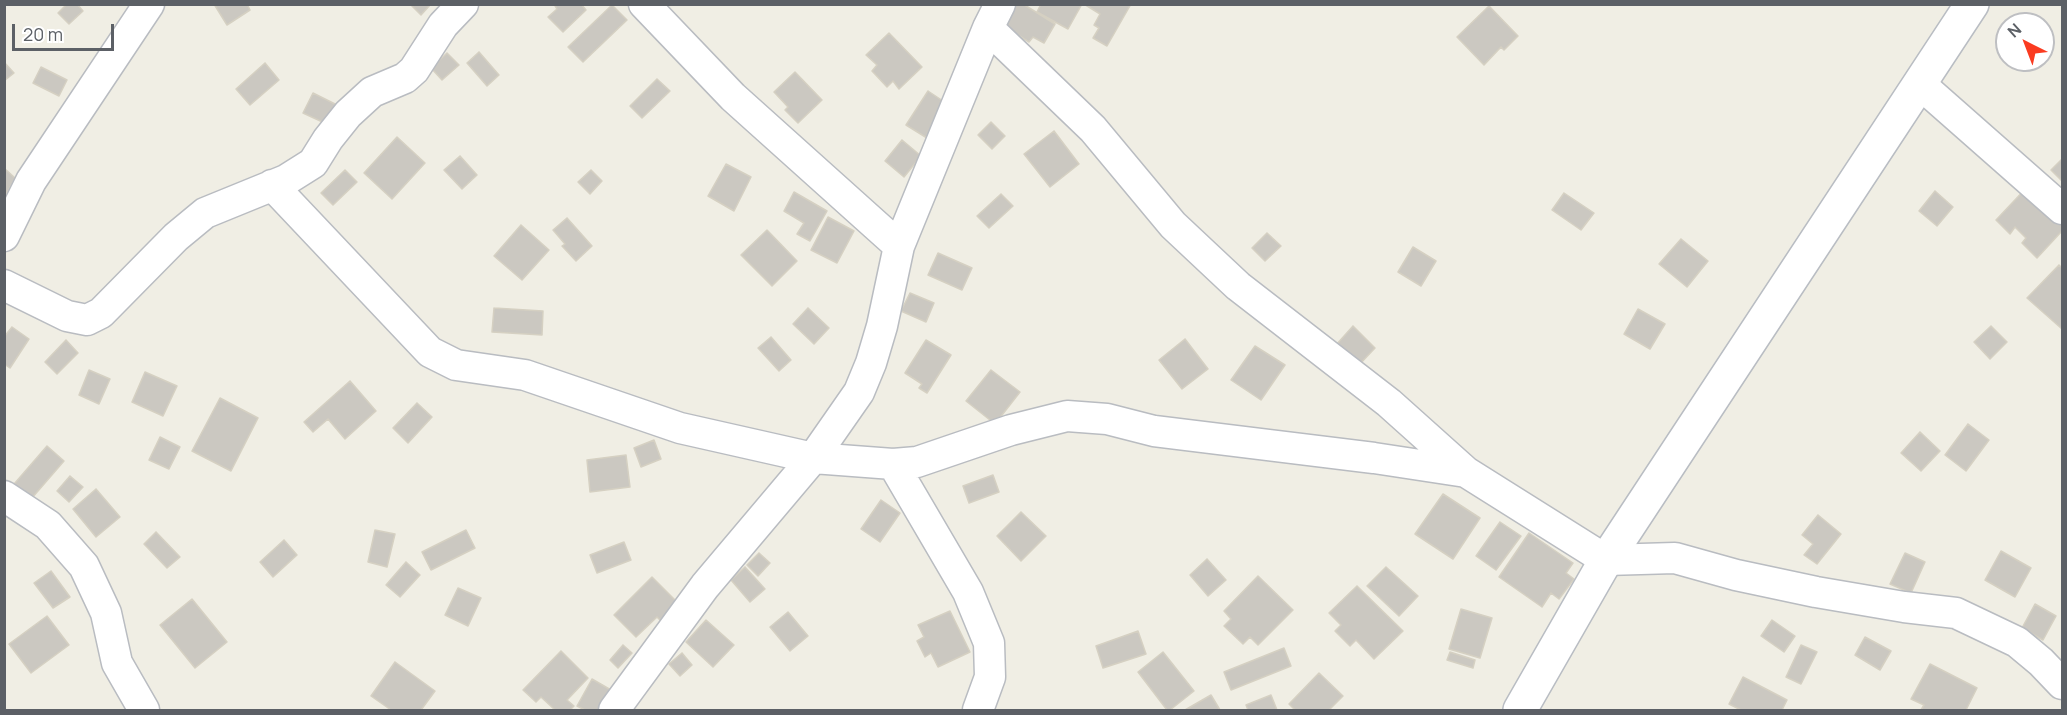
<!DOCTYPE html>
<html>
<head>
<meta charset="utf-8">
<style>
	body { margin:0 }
	#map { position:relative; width:2067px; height:715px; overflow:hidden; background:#f0eee4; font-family:Manrope,sans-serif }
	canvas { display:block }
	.frame { position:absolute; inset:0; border:6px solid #5c6066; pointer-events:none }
	.north { position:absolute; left:1995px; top:12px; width:60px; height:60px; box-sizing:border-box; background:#fff; border:2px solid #bebfc2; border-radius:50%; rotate:318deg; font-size:16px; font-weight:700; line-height:24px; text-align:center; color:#5c6066 }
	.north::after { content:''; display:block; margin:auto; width:21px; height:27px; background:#fa3b20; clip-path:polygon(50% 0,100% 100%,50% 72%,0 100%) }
	.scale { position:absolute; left:12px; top:24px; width:102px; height:27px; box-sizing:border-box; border:3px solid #5c6066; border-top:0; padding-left:8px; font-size:18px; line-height:21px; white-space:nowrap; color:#5c6066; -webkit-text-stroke:4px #fff; paint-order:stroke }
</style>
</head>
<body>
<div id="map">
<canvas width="2067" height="715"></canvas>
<div class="frame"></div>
<div class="north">N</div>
<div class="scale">20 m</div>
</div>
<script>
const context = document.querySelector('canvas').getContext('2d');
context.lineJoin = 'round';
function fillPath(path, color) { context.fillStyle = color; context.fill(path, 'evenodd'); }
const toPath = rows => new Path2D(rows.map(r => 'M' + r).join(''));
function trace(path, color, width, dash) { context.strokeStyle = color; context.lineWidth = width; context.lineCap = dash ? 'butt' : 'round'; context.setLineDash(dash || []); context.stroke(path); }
const building = toPath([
	[67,4,77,4,83,11,69,24,58,13,67,4],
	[214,4,247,4,250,10,227,25,214,4],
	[410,4,431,4,421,15,410,4],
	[581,4,586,10,563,32,548,17,557,9,554,4,581,4],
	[1015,4,1023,4,1055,24,1044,43,1033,37,1029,42,1002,25,1015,4],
	[1041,4,1082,4,1068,29,1037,12,1041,4],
	[1084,4,1131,4,1107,46,1093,38,1099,28,1094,25,1100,14,1084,4],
	[612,5,627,20,583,62,568,47,612,5],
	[1489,6,1518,36,1504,50,1501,47,1484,65,1457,37,1489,6],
	[889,33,922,67,899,89,893,81,887,87,872,71,877,65,866,55,889,33],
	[479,52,499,75,487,86,467,63,479,52],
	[447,53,459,65,442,80,431,68,447,53],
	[4,62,14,73,4,81,4,62],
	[265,63,279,80,250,105,236,89,265,63],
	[41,67,67,80,59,96,33,83,41,67],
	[795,72,822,100,798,123,785,110,788,107,774,92,795,72],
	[657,79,670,91,642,118,630,106,657,79],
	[928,91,949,105,927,138,906,125,928,91],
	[313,93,339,106,329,125,303,113,313,93],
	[991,122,1005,136,992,149,978,135,991,122],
	[1054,131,1079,164,1050,187,1024,154,1054,131],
	[397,137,425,163,392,199,364,173,397,137],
	[902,140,921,156,904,177,885,161,902,140],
	[460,156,477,175,462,189,444,170,460,156],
	[2062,159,2062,181,2051,170,2062,159],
	[726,164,751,177,734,211,708,196,726,164],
	[4,168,15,178,4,198,4,168],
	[345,170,357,182,333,205,321,193,345,170],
	[591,170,602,181,590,194,578,182,591,170],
	[2030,184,2062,215,2062,231,2037,258,2022,243,2026,238,2015,227,2010,234,1996,220,2030,184],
	[1935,191,1953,207,1937,226,1919,211,1935,191],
	[794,192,827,211,810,241,797,234,804,223,784,211,794,192],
	[1564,193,1594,213,1581,230,1552,210,1564,193],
	[1001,194,1013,206,989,228,977,216,1001,194],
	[828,217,854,231,837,263,811,250,828,217],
	[567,218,592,246,576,261,562,246,565,244,553,230,567,218],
	[521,225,549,250,522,280,494,256,521,225],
	[767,230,797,261,772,286,741,255,767,230],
	[1267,233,1281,246,1265,261,1252,248,1267,233],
	[1681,239,1708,261,1687,287,1659,264,1681,239],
	[1413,247,1436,261,1421,286,1398,272,1413,247],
	[938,253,972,268,962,290,928,275,938,253],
	[2059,265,2062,268,2062,329,2027,298,2059,265],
	[910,293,934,303,926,322,901,311,910,293],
	[494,308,543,311,542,335,492,332,494,308],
	[808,308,829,328,814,344,793,324,808,308],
	[1638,309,1665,324,1650,349,1624,334,1638,309],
	[1353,326,1375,348,1358,366,1336,345,1353,326],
	[1991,326,2007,342,1990,359,1974,342,1991,326],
	[12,327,29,339,10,368,4,364,4,337,12,327],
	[771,337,791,360,779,371,758,348,771,337],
	[1185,339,1208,369,1182,389,1159,360,1185,339],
	[66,340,78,353,57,374,45,362,66,340],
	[926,340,951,355,927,393,919,388,922,384,905,373,926,340],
	[1255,346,1285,365,1261,400,1231,380,1255,346],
	[89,370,110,379,99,404,79,395,89,370],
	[991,370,1020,392,995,424,966,401,991,370],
	[145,372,177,386,163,416,132,402,145,372],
	[350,381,376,411,345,439,328,419,313,432,304,422,350,381],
	[220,398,258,418,231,471,192,451,220,398],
	[417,403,432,417,408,443,393,428,417,403],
	[1968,424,1989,440,1966,471,1945,455,1968,424],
	[1920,432,1940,451,1921,471,1901,453,1920,432],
	[160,437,180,447,169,469,149,460,160,437],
	[654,440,661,459,641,467,634,448,654,440],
	[47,446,64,461,25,506,8,491,47,446],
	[626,455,630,487,590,492,587,460,626,455],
	[993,475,999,492,969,503,963,486,993,475],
	[70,476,83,487,69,502,57,491,70,476],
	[96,489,120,517,96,537,73,509,96,489],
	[1443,494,1480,518,1453,559,1415,534,1443,494],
	[881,500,900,513,880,542,861,529,881,500],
	[1021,512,1046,536,1021,561,997,536,1021,512],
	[1818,515,1841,534,1817,564,1804,555,1813,544,1802,535,1818,515],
	[1500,522,1521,536,1496,570,1476,556,1500,522],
	[375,530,395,534,387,567,368,562,375,530],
	[466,530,475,548,431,570,422,552,466,530],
	[156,532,180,557,167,568,144,544,156,532],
	[1529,533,1573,563,1566,573,1574,579,1559,599,1551,593,1542,607,1499,577,1529,533],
	[284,540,297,555,273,577,260,562,284,540],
	[624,542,631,560,597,573,590,555,624,542],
	[2001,551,2031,568,2015,597,1985,580,2001,551],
	[759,553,770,563,758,576,747,565,759,553],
	[1905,553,1925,562,1911,593,1890,584,1905,553],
	[1207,559,1226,580,1208,596,1190,575,1207,559],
	[406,562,420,575,400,597,386,585,406,562],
	[745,567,765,589,750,602,731,580,745,567],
	[1386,567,1418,596,1399,616,1367,586,1386,567],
	[51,571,70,597,53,608,34,583,51,571],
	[1258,576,1293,610,1258,645,1250,637,1243,644,1224,626,1231,619,1224,611,1258,576],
	[652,577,678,603,660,620,657,617,636,637,614,615,652,577],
	[1357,586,1403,631,1374,659,1356,640,1350,646,1335,631,1341,625,1329,613,1357,586],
	[458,588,481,598,468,626,445,615,458,588],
	[192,599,227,642,195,668,160,625,192,599],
	[2035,604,2056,616,2043,640,2022,628,2035,604],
	[1461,609,1492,618,1480,658,1449,649,1461,609],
	[950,611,970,652,938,667,931,653,925,657,917,641,924,637,918,625,950,611],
	[788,612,808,636,790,651,770,627,788,612],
	[47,616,69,645,31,673,9,644,47,616],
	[706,620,734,645,713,667,686,642,706,620],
	[1772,620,1795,636,1784,652,1761,636,1772,620],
	[1138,631,1146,654,1103,668,1096,646,1138,631],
	[1865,637,1891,651,1880,670,1855,655,1865,637],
	[623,645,632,653,618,668,610,660,623,645],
	[1801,645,1817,652,1801,684,1786,677,1801,645],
	[1284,648,1291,666,1231,690,1224,672,1284,648],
	[561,651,588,678,567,700,574,706,570,710,555,710,541,697,536,702,523,690,561,651],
	[1163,652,1194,691,1170,710,1167,710,1138,672,1163,652],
	[1450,652,1475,660,1473,668,1447,660,1450,652],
	[682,653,692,665,680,676,669,664,682,653],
	[395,662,435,691,421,710,391,710,371,696,395,662],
	[1930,664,1977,688,1966,710,1921,710,1924,705,1911,699,1930,664],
	[1319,673,1343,696,1329,710,1295,710,1289,704,1319,673],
	[1743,677,1787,700,1782,710,1741,710,1729,704,1743,677],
	[592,679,611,690,600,710,585,710,577,706,592,679],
	[1211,695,1220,710,1185,710,1211,695],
	[1271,695,1277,710,1248,710,1246,705,1271,695]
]);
fillPath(building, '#cbc8c1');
trace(building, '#d5d0c2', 1.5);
const street = toPath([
	[644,4,733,97,899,246],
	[988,28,1093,129,1173,225,1238,286,1389,403,1466,472],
	[1920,84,2062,209],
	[272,185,430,352,456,365,525,375,680,428,813,458,893,464,917,462,1011,430,1067,416,1107,419,1154,431,1374,458,1466,472,1606,560,1675,558,1736,575,1816,592,1904,607,1956,613,2017,642,2041,662,2062,684],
	[4,236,31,181,149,4],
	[4,285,67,316,87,320,101,313,176,237,205,213,286,180,313,163,328,139,348,114,372,92,405,78,414,70,443,25,463,4],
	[893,464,968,592,989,643,990,677,978,710],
	[4,496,48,525,84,566,106,613,117,663,144,710],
	[614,710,705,586,813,458,859,392,871,363,882,326,899,246,988,28,1000,4]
]);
const secondary = toPath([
	[1520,710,1606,560,1972,4]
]);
trace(street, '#b9bcc1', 33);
trace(secondary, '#b9bdc3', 36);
trace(street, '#fff', 30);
trace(secondary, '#fff', 33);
</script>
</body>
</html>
